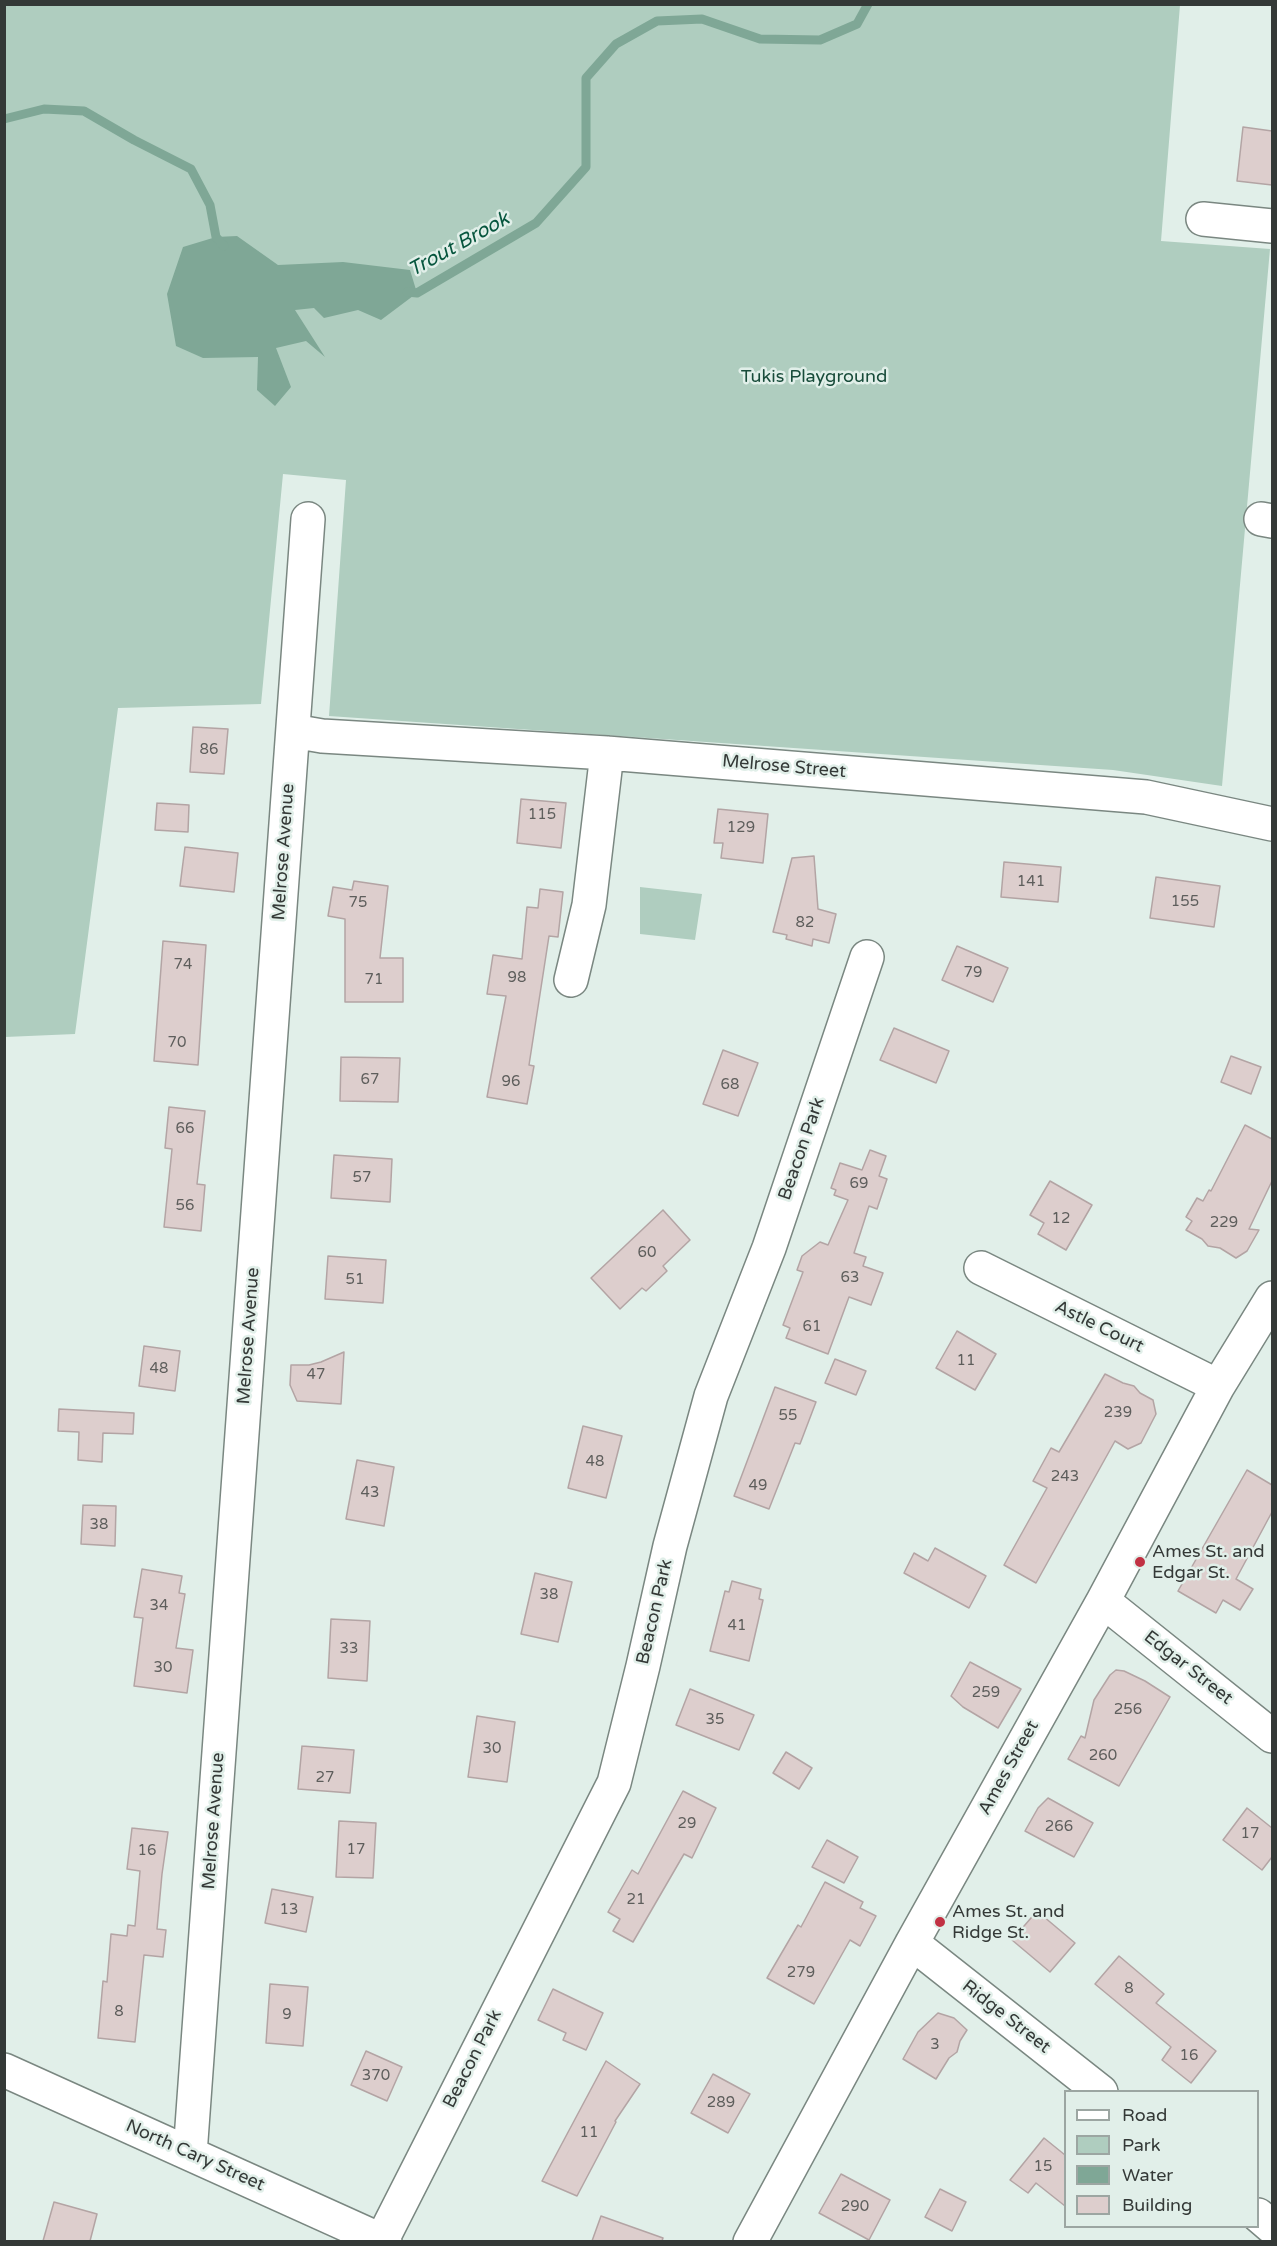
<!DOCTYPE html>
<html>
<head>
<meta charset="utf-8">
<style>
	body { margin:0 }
	#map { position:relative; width:1277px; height:2246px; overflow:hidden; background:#e1efe9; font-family:"Varela Round",sans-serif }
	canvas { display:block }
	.frame { position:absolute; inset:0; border:6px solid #343937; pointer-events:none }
	.legend { position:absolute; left:1064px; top:2090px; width:195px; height:138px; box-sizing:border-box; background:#e1efe9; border:2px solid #9ca6a2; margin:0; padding:8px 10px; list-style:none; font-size:18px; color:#343937 }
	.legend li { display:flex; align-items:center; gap:12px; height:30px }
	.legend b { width:30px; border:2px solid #9ca6a2 }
</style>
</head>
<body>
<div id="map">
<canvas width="1277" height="2246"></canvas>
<div class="frame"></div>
<ul class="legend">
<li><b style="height:8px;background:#fff"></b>Road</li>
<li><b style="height:16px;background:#afcdbf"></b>Park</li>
<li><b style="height:16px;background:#7fa796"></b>Water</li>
<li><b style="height:16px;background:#ddcecd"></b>Building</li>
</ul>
</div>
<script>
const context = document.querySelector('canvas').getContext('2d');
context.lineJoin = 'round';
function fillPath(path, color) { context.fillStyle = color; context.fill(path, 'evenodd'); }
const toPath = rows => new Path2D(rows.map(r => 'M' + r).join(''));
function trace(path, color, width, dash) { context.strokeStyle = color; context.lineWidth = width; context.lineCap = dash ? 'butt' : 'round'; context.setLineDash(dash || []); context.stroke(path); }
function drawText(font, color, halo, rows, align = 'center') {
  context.font = font + ' "Varela Round",sans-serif'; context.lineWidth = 5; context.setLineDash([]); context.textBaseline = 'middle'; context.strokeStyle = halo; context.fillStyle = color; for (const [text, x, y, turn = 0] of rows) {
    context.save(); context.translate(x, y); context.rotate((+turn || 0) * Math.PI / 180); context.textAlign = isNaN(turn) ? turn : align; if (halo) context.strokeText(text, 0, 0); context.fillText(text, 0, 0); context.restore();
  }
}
fillPath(toPath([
	[5,5,1180,5,1161,241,1270,249,1222,786,1113,770,329,716,346,480,283,474,261,704,118,708,75,1034,5,1037],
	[640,887,702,894,695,940,640,934]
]), '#afcdbf');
fillPath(toPath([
	[237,236,278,265,343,262,410,270,417,293,381,320,358,310,324,318,314,308,295,310,325,357,306,341,276,348,291,387,275,406,257,390,258,357,203,358,176,346,167,294,183,247,216,237]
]), '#7fa796');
trace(toPath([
	[4,119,44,109,84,111,134,140,191,169,210,205,216,237,224,246],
	[407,292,417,293,536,223,586,167,586,78,616,44,657,21,702,19,760,39,820,40,857,24,868,4]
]), '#7fa796', 9);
const building = toPath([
	[1243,127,1272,131,1272,185,1237,181,1243,127],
	[193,727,228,729,224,774,190,772,193,727],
	[521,799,566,803,561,848,517,843,521,799],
	[157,803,189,805,188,832,155,830,157,803],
	[718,809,768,814,763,863,721,858,723,843,714,843,718,809],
	[185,847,238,853,234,892,180,886,185,847],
	[814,856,818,909,836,914,829,943,813,939,812,946,786,939,787,935,773,932,792,858,814,856],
	[1004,862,1061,867,1058,902,1001,897,1004,862],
	[1156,877,1220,886,1214,927,1150,918,1156,877],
	[354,881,388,886,380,958,403,958,403,1002,345,1002,345,919,328,916,333,887,352,890,354,881],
	[540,889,563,892,558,937,549,936,529,1065,534,1066,527,1104,487,1097,506,996,487,994,493,955,522,959,527,907,538,908,540,889],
	[163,941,206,945,198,1065,154,1061,163,941],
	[957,946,1008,968,993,1002,942,980,957,946],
	[894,1028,949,1051,936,1083,880,1060,894,1028],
	[723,1050,758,1063,738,1116,703,1104,723,1050],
	[1231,1056,1261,1067,1251,1094,1221,1082,1231,1056],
	[341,1057,400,1058,398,1102,340,1101,341,1057],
	[169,1107,205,1111,197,1184,205,1185,201,1231,164,1227,172,1149,165,1148,169,1107],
	[1245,1125,1272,1139,1272,1181,1249,1229,1259,1230,1247,1251,1236,1258,1220,1248,1208,1246,1202,1239,1186,1230,1192,1221,1186,1217,1197,1198,1203,1201,1209,1190,1211,1191,1245,1125],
	[870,1150,886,1156,879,1176,887,1179,877,1209,869,1206,854,1253,866,1257,863,1266,883,1273,871,1305,849,1297,828,1354,786,1338,790,1328,783,1325,803,1272,797,1270,802,1256,820,1242,828,1245,848,1200,834,1195,836,1190,831,1188,840,1163,862,1170,870,1150],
	[334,1155,392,1159,390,1202,331,1198,334,1155],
	[1050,1181,1092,1205,1066,1250,1038,1234,1044,1223,1030,1215,1050,1181],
	[663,1210,690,1240,663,1266,667,1271,646,1291,642,1288,620,1309,591,1278,663,1210],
	[328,1256,386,1260,383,1303,325,1299,328,1256],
	[957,1331,996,1354,975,1390,936,1368,957,1331],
	[144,1346,180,1351,175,1391,139,1386,144,1346],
	[344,1352,341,1404,297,1401,290,1385,291,1365,309,1365,321,1362,344,1352],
	[835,1359,866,1371,856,1395,825,1383,835,1359],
	[1105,1374,1123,1383,1134,1386,1140,1393,1153,1400,1156,1414,1141,1443,1128,1449,1115,1441,1036,1583,1004,1565,1047,1488,1033,1481,1051,1448,1059,1452,1105,1374],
	[775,1387,816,1402,800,1444,795,1443,769,1509,734,1496,775,1387],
	[59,1409,134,1413,133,1434,103,1433,102,1462,78,1460,79,1432,58,1431,59,1409],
	[583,1426,622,1436,606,1498,568,1488,583,1426],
	[357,1460,394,1467,384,1526,346,1519,357,1460],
	[1247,1470,1272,1485,1272,1512,1236,1579,1253,1589,1240,1610,1223,1600,1216,1613,1178,1591,1247,1470],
	[83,1505,116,1506,115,1546,81,1544,83,1505],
	[935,1548,986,1576,969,1608,904,1573,914,1553,928,1561,935,1548],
	[142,1569,182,1576,179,1593,185,1594,176,1648,193,1650,187,1693,134,1686,143,1618,134,1617,142,1569],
	[535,1573,572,1582,558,1642,521,1634,535,1573],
	[732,1581,761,1589,759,1599,763,1600,749,1661,710,1651,725,1591,729,1592,732,1581],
	[331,1619,370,1621,367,1681,328,1678,331,1619],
	[970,1662,1021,1689,998,1728,963,1707,951,1696,970,1662],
	[1116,1670,1124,1671,1145,1681,1170,1697,1119,1786,1068,1759,1081,1736,1085,1738,1094,1700,1110,1675,1116,1670],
	[690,1689,754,1715,739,1750,676,1725,690,1689],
	[477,1716,515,1722,507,1782,468,1777,477,1716],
	[302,1746,354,1750,350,1793,298,1789,302,1746],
	[786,1752,812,1768,799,1789,773,1773,786,1752],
	[683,1791,716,1808,692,1858,684,1854,633,1942,613,1931,620,1919,608,1912,632,1870,638,1874,683,1791],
	[1048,1798,1093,1823,1074,1857,1025,1831,1038,1808,1048,1798],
	[1247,1808,1272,1828,1272,1857,1262,1870,1223,1840,1247,1808],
	[339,1821,376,1823,373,1878,336,1877,339,1821],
	[132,1828,168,1832,162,1874,157,1929,166,1930,163,1957,144,1955,135,2042,98,2038,103,1981,107,1982,111,1934,127,1936,128,1925,135,1926,140,1871,127,1869,132,1828],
	[827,1840,858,1857,844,1883,812,1867,827,1840],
	[825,1882,863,1902,860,1908,876,1916,860,1946,850,1940,814,2004,767,1978,798,1925,801,1927,825,1882],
	[272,1889,313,1897,306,1932,265,1923,272,1889],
	[1037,1911,1075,1943,1050,1972,1012,1940,1037,1911],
	[1119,1956,1164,1994,1156,2003,1216,2051,1191,2083,1162,2060,1171,2047,1095,1984,1119,1956],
	[270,1984,308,1987,303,2046,266,2043,270,1984],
	[553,1989,603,2013,586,2050,563,2040,566,2033,538,2020,553,1989],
	[938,2013,954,2018,967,2030,960,2041,957,2052,949,2058,936,2079,903,2059,918,2032,938,2013],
	[366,2051,402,2067,387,2101,351,2085,366,2051],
	[606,2061,640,2084,615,2121,616,2122,577,2196,542,2181,606,2061],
	[713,2074,750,2094,728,2133,691,2113,713,2074],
	[1044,2138,1065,2155,1065,2206,1036,2183,1028,2193,1010,2180,1044,2138],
	[841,2174,890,2200,869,2240,819,2213,841,2174],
	[940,2189,966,2202,952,2231,925,2217,940,2189],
	[54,2202,97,2214,90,2241,43,2241,54,2202],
	[601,2216,663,2238,662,2241,592,2241,601,2216]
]);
fillPath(building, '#ddcecd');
trace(building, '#b3a4a4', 1.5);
const minor = toPath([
	[1203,219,1272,226],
	[1261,519,1272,521],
	[293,731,322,736,607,753,1146,797,1272,824],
	[571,980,589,905,607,753],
	[981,1268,1218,1386],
	[1103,1601,1272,1736],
	[912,1943,1101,2092],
	[4,2070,385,2242],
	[190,2154,308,519],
	[1258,2215,1272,2227],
	[382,2240,614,1783,643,1666,670,1546,711,1396,769,1248,867,957],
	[750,2242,912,1943,1103,1601,1218,1386,1272,1298]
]);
trace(minor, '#7a8781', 36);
trace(minor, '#fff', 33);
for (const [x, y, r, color] of [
	[1140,1562,6,"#c13143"],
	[940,1922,6,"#c13143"]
]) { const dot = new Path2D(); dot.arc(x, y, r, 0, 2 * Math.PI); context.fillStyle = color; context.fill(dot); trace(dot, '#e1efe9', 2); }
drawText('15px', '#5e5e5c', null, [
	["86",209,750],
	["115",542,815],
	["129",741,828],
	["141",1031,882],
	["155",1185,902],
	["75",358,903],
	["82",805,923],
	["74",183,965],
	["79",973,973],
	["98",517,978],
	["71",374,980],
	["70",177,1043],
	["67",370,1080],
	["96",511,1082],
	["68",730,1085],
	["66",185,1129],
	["57",362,1178],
	["69",859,1184],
	["56",185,1206],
	["12",1061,1219],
	["229",1224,1223],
	["60",647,1253],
	["63",850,1278],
	["51",355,1280],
	["61",812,1327],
	["11",966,1361],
	["48",159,1369],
	["47",316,1375],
	["239",1118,1413],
	["55",788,1416],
	["48",595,1462],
	["243",1065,1477],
	["49",758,1486],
	["43",370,1493],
	["38",99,1525],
	["38",549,1595],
	["34",159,1606],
	["41",737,1626],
	["33",349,1649],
	["30",163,1668],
	["259",986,1693],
	["256",1128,1710],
	["35",715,1720],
	["30",492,1749],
	["260",1103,1756],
	["27",325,1778],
	["29",687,1824],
	["266",1059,1827],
	["17",1250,1834],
	["17",356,1850],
	["16",147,1851],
	["21",636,1900],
	["13",289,1910],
	["279",801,1973],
	["8",1129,1989],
	["8",119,2012],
	["9",287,2015],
	["3",935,2045],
	["16",1189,2056],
	["370",376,2076],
	["289",721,2103],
	["11",589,2133],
	["15",1043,2167],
	["290",855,2207]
]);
drawText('18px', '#184c3a', '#e1efe9', [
	["Tukis Playground",814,377]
]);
drawText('18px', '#343937', '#e1efe9', [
	["Melrose Street",784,767,5],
	["Melrose Avenue",284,852,-86],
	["Beacon Park",802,1149,-71],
	["Astle Court",1099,1327,26],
	["Melrose Avenue",249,1336,-86],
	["Beacon Park",655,1612,-77],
	["Edgar Street",1188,1668,38],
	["Ames Street",1009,1768,-61],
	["Melrose Avenue",214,1821,-86],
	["Ridge Street",1006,2017,38],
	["Beacon Park",473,2059,-63],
	["North Cary Street",195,2156,24]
]);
drawText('18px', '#343937', '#e1efe9', [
	["Ames St. and",1152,1552],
	["Edgar St.",1152,1573],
	["Ames St. and",952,1912],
	["Ridge St.",952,1933]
], 'left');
drawText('italic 20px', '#07563e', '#e1efe9', [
	["Trout Brook",459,245,-29]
]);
</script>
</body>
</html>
